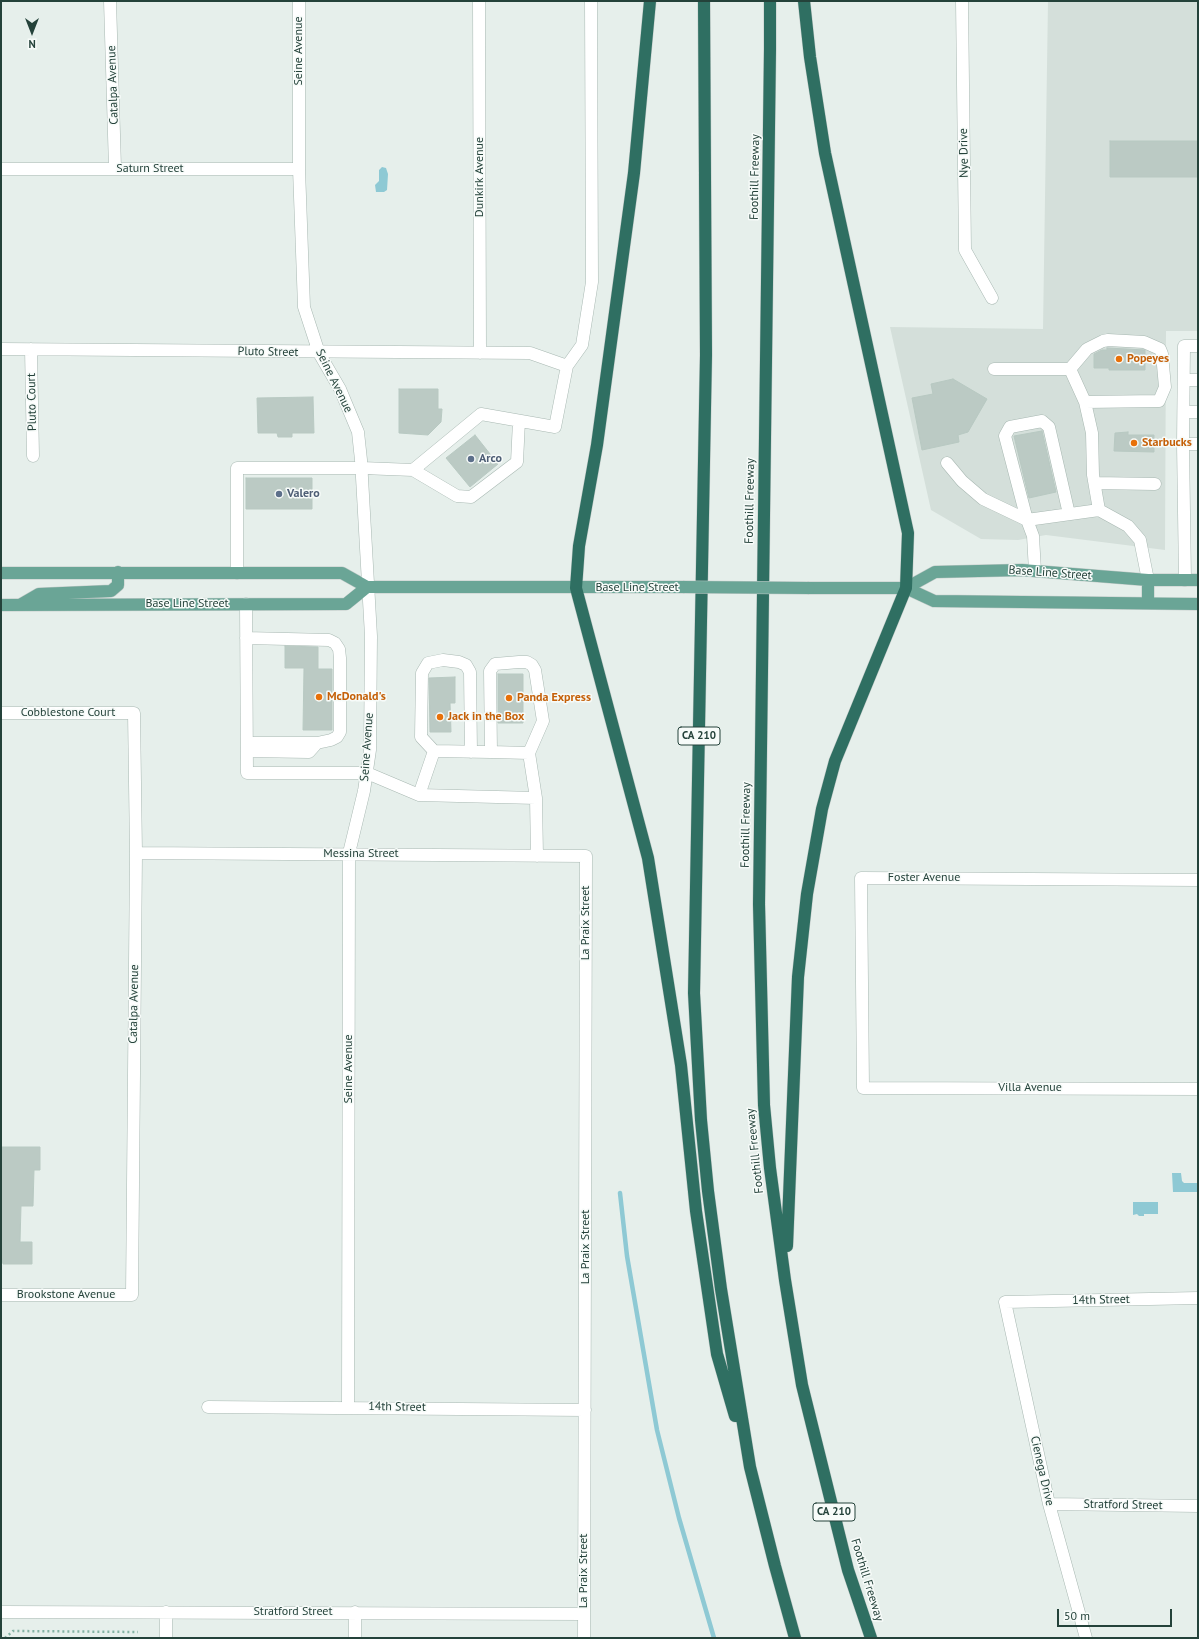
<!DOCTYPE html>
<html>
<head>
<meta charset="utf-8">
<style>
	body { margin:0 }
	#map { position:relative; width:1199px; height:1639px; overflow:hidden; background:#e6efeb; font-family:"PT Sans",sans-serif }
	canvas { display:block }
	.frame { position:absolute; inset:0; border:2px solid #24423a; pointer-events:none }
	.north { position:absolute; left:12px; top:12px; width:40px; height:40px; -webkit-text-stroke:3px #f7fbf9; paint-order:stroke; rotate:180deg; font-size:11px; font-weight:700; line-height:16px; text-align:center; color:#24423a }
	.north::after { content:''; display:block; margin:auto; width:14px; height:18px; background:#24423a; clip-path:polygon(50% 0,100% 100%,50% 72%,0 100%) }
	.scale { position:absolute; left:1057px; top:1609px; width:115px; height:18px; box-sizing:border-box; border:2px solid #24423a; border-top:0; padding-left:5px; font-size:12px; line-height:14px; white-space:nowrap; color:#24423a; -webkit-text-stroke:3px #f7fbf9; paint-order:stroke }
</style>
</head>
<body>
<div id="map">
<canvas width="1199" height="1639"></canvas>
<div class="frame"></div>
<div class="north">N</div>
<div class="scale">50 m</div>
</div>
<script>
const context = document.querySelector('canvas').getContext('2d');
context.lineJoin = 'round';
function fillPath(path, color) { context.fillStyle = color; context.fill(path, 'evenodd'); }
const toPath = rows => new Path2D(rows.map(r => 'M' + r).join(''));
function trace(path, color, width, dash) { context.strokeStyle = color; context.lineWidth = width; context.lineCap = dash ? 'butt' : 'round'; context.setLineDash(dash || []); context.stroke(path); }
function drawText(font, color, halo, rows, align = 'center') {
  context.font = font + ' "PT Sans",sans-serif'; context.lineWidth = 3; context.setLineDash([]); context.textBaseline = 'middle'; context.strokeStyle = halo; context.fillStyle = color; for (const [text, x, y, turn = 0] of rows) {
    context.save(); context.translate(x, y); context.rotate((+turn || 0) * Math.PI / 180); context.textAlign = isNaN(turn) ? turn : align; if (halo) context.strokeText(text, 0, 0); context.fillText(text, 0, 0); context.restore();
  }
}
fillPath(toPath([
	[1048,1,1198,1,1198,331,1166,331,1165,550,1046,535,1018,540,981,539,931,510,890,327,1043,329]
]), '#d4dfda');
fillPath(toPath([
	[382,167,386,168,388,174,387,190,384,192,376,192,375,185,379,181,379,170],
	[1172,1173,1181,1173,1182,1181,1184,1183,1198,1183,1198,1192,1173,1192],
	[1133,1202,1158,1202,1158,1214,1144,1214,1144,1216,1139,1216,1137,1214,1133,1215]
]), '#8ec9d4');
trace(toPath([
	[620,1193,627,1256,657,1430,679,1518,714,1638]
]), '#8ec9d4', 4.5);
const building = toPath([
	[1110,141,1198,141,1198,177,1110,177,1110,141],
	[1107,348,1145,350,1145,370,1109,370,1109,368,1094,368,1094,354,1102,350,1107,350,1107,348],
	[953,379,987,399,968,432,958,435,959,442,922,450,912,398,933,394,931,384,953,379],
	[399,389,438,389,438,409,442,409,441,422,428,435,399,433,399,389],
	[313,397,314,433,292,433,292,437,278,437,277,433,258,433,257,398,313,397],
	[1042,431,1056,492,1029,498,1014,436,1042,431],
	[1128,432,1128,435,1154,435,1154,452,1114,451,1115,433,1128,432],
	[475,435,498,464,470,487,446,458,475,435],
	[246,478,312,478,312,509,246,509,246,478],
	[285,646,318,647,318,669,332,669,332,730,303,730,304,668,285,668,285,646],
	[498,674,523,674,523,723,498,723,498,674],
	[455,677,455,703,450,703,451,732,430,732,429,678,455,677],
	[1,1147,40,1147,40,1170,34,1170,33,1206,21,1206,20,1242,32,1242,32,1264,3,1264,1,1256,1,1147]
]);
fillPath(building, '#bbcac4');
trace(building, '#b8c9c2', 1);
const minor = toPath([
	[110,1,115,168],
	[299,1,299,169,304,307,319,353,340,389,358,432,361,460,371,636,370,750,364,791,349,853,348,1407],
	[479,1,480,353],
	[962,1,965,250,992,298],
	[1,169,299,169],
	[1,349,530,353,567,366,555,427,481,414,413,470,362,468,237,468,237,573],
	[31,349,33,456],
	[567,366,582,345,592,282,591,1],
	[994,369,1070,369,1085,402,1092,433,1093,475,1099,510,1128,526,1140,540,1148,580],
	[1070,369,1087,349,1103,341,1108,340,1144,342,1160,349,1162,354,1165,387,1159,401,1085,402],
	[1184,380,1198,380],
	[1184,412,1198,412],
	[1183,444,1184,346,1198,346],
	[947,463,962,481,983,499,1027,520],
	[413,470,457,496,471,497,517,462,519,421],
	[1095,483,1155,484],
	[1027,520,1005,436,1010,427,1042,421,1049,427,1069,514],
	[1035,571,1033,536,1027,520,1099,510],
	[1185,580,1183,444,1198,444],
	[246,604,247,773,367,773,419,795,536,798,537,856],
	[246,638,329,640,335,643,339,649,340,658,340,732,337,737,331,740,317,743,247,743],
	[1,713,134,713,136,853,132,1295,1,1295],
	[247,751,309,752,317,743],
	[434,751,421,737,422,673,428,663,443,660,459,662,466,665,470,672,471,752],
	[491,752,490,671,495,664,519,662,527,662,532,665,535,670,543,721,529,753],
	[419,795,434,751,491,752,529,753,536,798],
	[136,853,586,856,584,1638],
	[1198,880,861,878,863,1088,1198,1089],
	[208,1407,585,1410],
	[1049,1504,1198,1506],
	[1,1612,584,1614],
	[166,1612,166,1638],
	[355,1612,355,1638],
	[1086,1638,1049,1504,1005,1302,1198,1298]
]);
const major = toPath([
	[1,573,342,573,367,587,683,587],
	[1148,580,1148,603],
	[809,588,906,588,934,601,1198,604],
	[906,588,935,572,1022,570,1148,580,1198,580],
	[1,605,346,604,367,587],
	[20,605,39,594,111,591,118,585,118,572]
]);
const highway = toPath([
	[650,1,634,173,597,445,579,546,576,588,648,858,681,1065,696,1211,717,1354,735,1416],
	[704,1,706,355,694,993,701,1120,708,1191,721,1289,750,1467,775,1566,795,1638],
	[770,1,770,49,759,904,764,1105,770,1168,785,1280,802,1385,848,1570,871,1638],
	[787,1246,798,977,807,894,822,809,835,761,906,588,908,533,825,153,810,57,804,1]
]);
trace(minor, '#a8b8b2', 13);
trace(major, '#c2cac8', 13);
trace(highway, '#c2cac8', 13);
trace(toPath([
	[5,1638,13,1631,138,1632]
]), '#86b3a5', 2.5, [2, 3]);
trace(minor, '#fff', 12);
trace(major, '#6aa596', 12);
trace(highway, '#2f6f62', 12);
const majorBridge = toPath([
	[683,587,809,588]
]);
trace(majorBridge, '#c2cac8', 13, []);
trace(majorBridge, '#6aa596', 12);
for (const [x, y, r, color] of [
	[1119,359,4,"#e8710a"],
	[1134,443,4,"#e8710a"],
	[471,459,4,"#5c6f8a"],
	[279,494,4,"#5c6f8a"],
	[319,697,4,"#e8710a"],
	[509,698,4,"#e8710a"],
	[440,717,4,"#e8710a"]
]) { const dot = new Path2D(); dot.arc(x, y, r, 0, 2 * Math.PI); context.fillStyle = color; context.fill(dot); trace(dot, '#f7fbf9', 1.5); }
for (const [x, y, w] of [
	[699,736,42],
	[834,1512,42]
]) { const box = new Path2D(); box.roundRect(x - w / 2, y - 9, w, 18, 3); context.fillStyle = '#f7fbf9'; context.fill(box); trace(box, '#24423a', 1); }
drawText('bold 11px', '#24423a', null, [
	["CA 210",699,736],
	["CA 210",834,1512]
]);
drawText('12px', '#24423a', '#f7fbf9', [
	["Seine Avenue",299,51,-90],
	["Catalpa Avenue",113,85,-92],
	["Nye Drive",964,153,-91],
	["Saturn Street",150,169],
	["Dunkirk Avenue",480,177,-90],
	["Foothill Freeway",755,177,-89],
	["Pluto Street",268,352,1],
	["Seine Avenue",334,381,64],
	["Pluto Court",32,402,-91],
	["Foothill Freeway",750,501,-89],
	["Base Line Street",1050,573,4],
	["Base Line Street",637,588],
	["Base Line Street",187,604],
	["Cobblestone Court",68,713],
	["Seine Avenue",367,747,-86],
	["Foothill Freeway",746,825,-89],
	["Messina Street",361,854],
	["Foster Avenue",924,878],
	["La Praix Street",586,923,-90],
	["Catalpa Avenue",134,1004,-89],
	["Seine Avenue",349,1069,-90],
	["Villa Avenue",1030,1088],
	["Foothill Freeway",755,1151,-96],
	["La Praix Street",586,1247,-90],
	["Brookstone Avenue",66,1295],
	["14th Street",1101,1300,-1],
	["14th Street",397,1407,1],
	["Cienega Drive",1042,1471,77],
	["Stratford Street",1123,1505,1],
	["La Praix Street",584,1571,-90],
	["Foothill Freeway",867,1580,73],
	["Stratford Street",293,1612]
]);
drawText('bold 12px', '#c56008', '#f7fbf9', [
	["Popeyes",1127,359],
	["Starbucks",1142,443],
	["McDonald's",327,697],
	["Panda Express",517,698],
	["Jack in the Box",448,717]
], 'left');
drawText('bold 12px', '#4e5e75', '#f7fbf9', [
	["Arco",479,459],
	["Valero",287,494]
], 'left');
</script>
</body>
</html>
